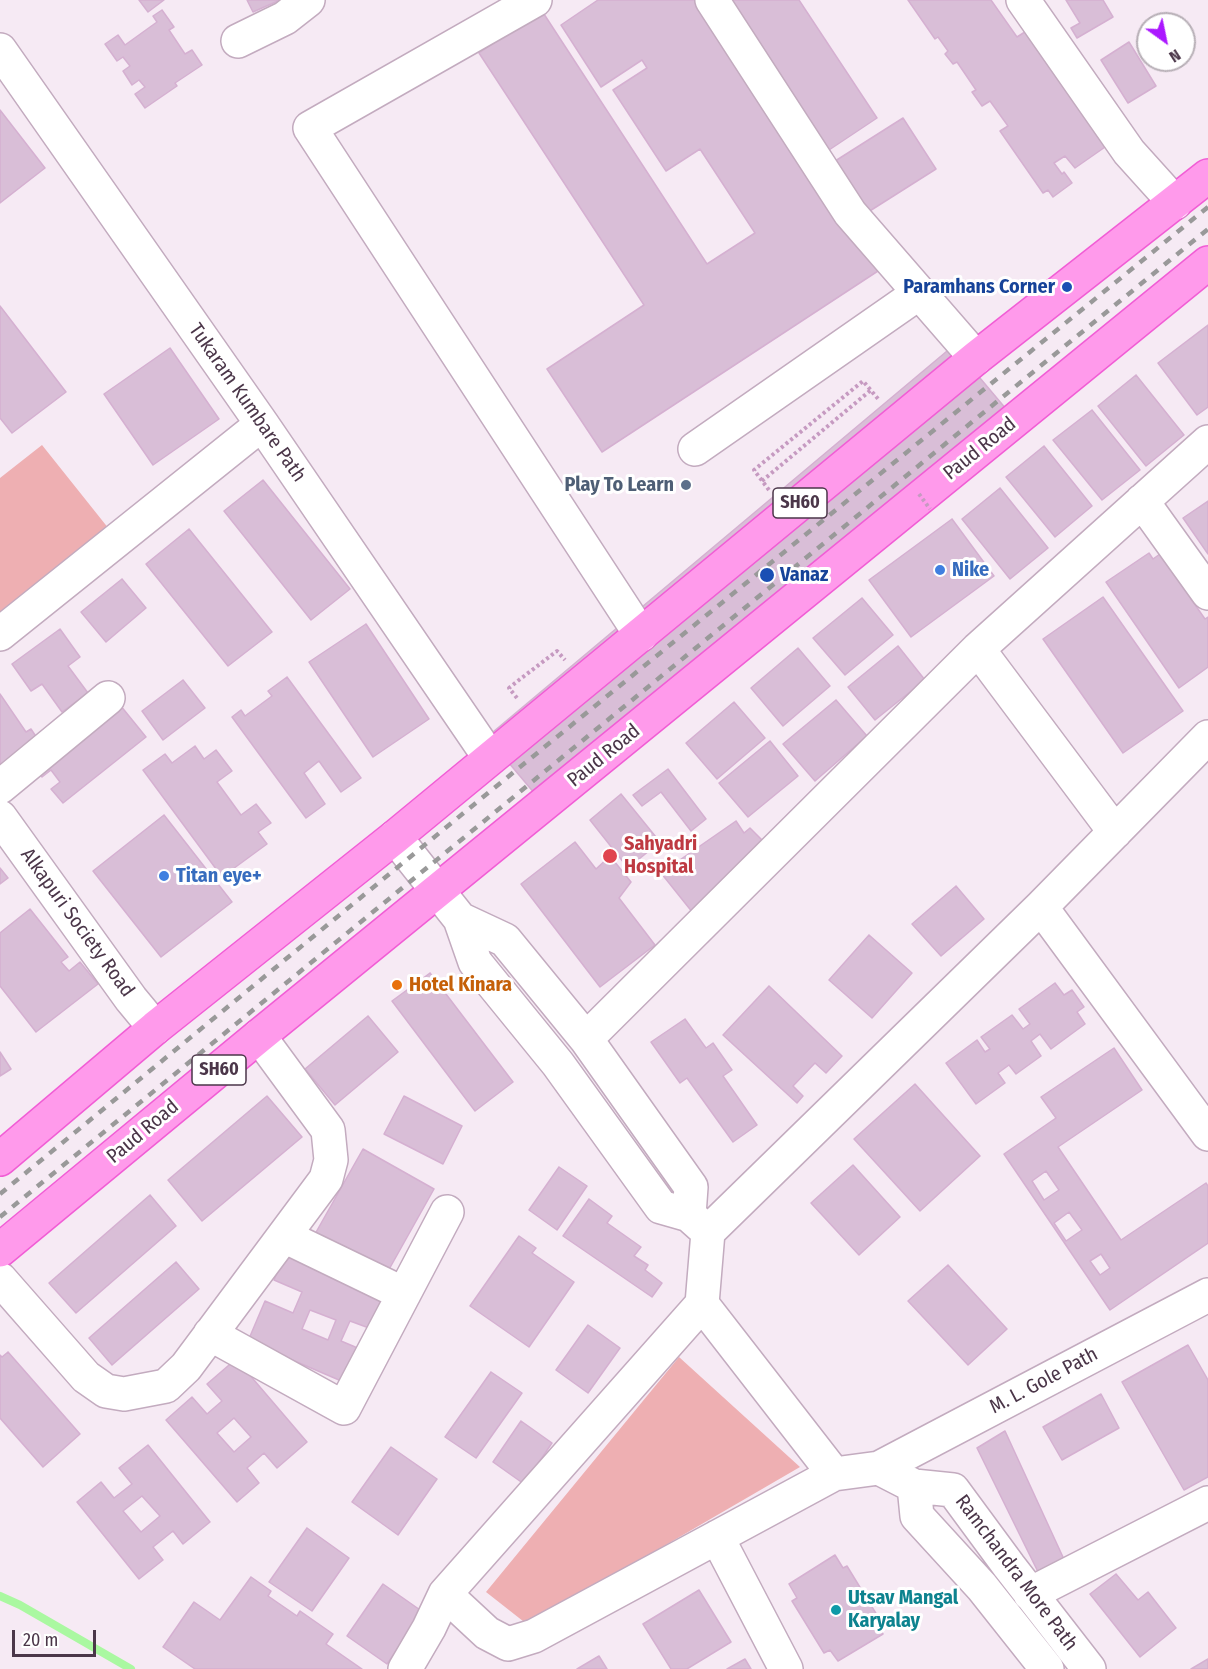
<!DOCTYPE html>
<html>
<head>
<meta charset="utf-8">
<style>
	body { margin:0 }
	#map { position:relative; width:1208px; height:1669px; overflow:hidden; background:#f6eaf4; font-family:"Fira Sans Condensed",sans-serif }
	canvas { display:block }
	.north { position:absolute; left:1136px; top:12px; width:60px; height:60px; box-sizing:border-box; background:#fff; border:2px solid #b7afb6; border-radius:50%; rotate:147deg; font-size:16px; font-weight:700; line-height:24px; text-align:center; color:#4b3649 }
	.north::after { content:''; display:block; margin:auto; width:21px; height:27px; background:#ab18ff; clip-path:polygon(50% 0,100% 100%,50% 72%,0 100%) }
	.scale { position:absolute; left:12px; top:1630px; width:84px; height:27px; box-sizing:border-box; border:3px solid #4b3649; border-top:0; padding-left:8px; font-size:18px; line-height:21px; white-space:nowrap; color:#4b3649; -webkit-text-stroke:4px #fff; paint-order:stroke }
</style>
</head>
<body>
<div id="map">
<canvas width="1208" height="1669"></canvas>
<div class="north">N</div>
<div class="scale">20 m</div>
</div>
<script>
const context = document.querySelector('canvas').getContext('2d');
context.lineJoin = 'round';
function fillPath(path, color) { context.fillStyle = color; context.fill(path, 'evenodd'); }
const toPath = rows => new Path2D(rows.map(r => 'M' + r).join(''));
function trace(path, color, width, dash) { context.strokeStyle = color; context.lineWidth = width; context.lineCap = dash ? 'butt' : 'round'; context.setLineDash(dash || []); context.stroke(path); }
function drawText(font, color, halo, rows, align = 'center') {
  context.font = font + ' "Fira Sans Condensed",sans-serif'; context.lineWidth = 6; context.setLineDash([]); context.textBaseline = 'middle'; context.strokeStyle = halo; context.fillStyle = color; for (const [text, x, y, turn = 0] of rows) {
    context.save(); context.translate(x, y); context.rotate((+turn || 0) * Math.PI / 180); context.textAlign = isNaN(turn) ? turn : align; if (halo) context.strokeText(text, 0, 0); context.fillText(text, 0, 0); context.restore();
  }
}
fillPath(toPath([
	[42,445,109,529,0,614,0,478],
	[679,1357,800,1467,528,1625,486,1592]
]), '#eeafb2');
trace(toPath([
	[0,1596,20,1605,131,1669]
]), '#aaf8a1', 8);
const building = toPath([
	[139,0,164,0,148,12,139,0],
	[247,0,280,0,253,12,247,0],
	[598,0,701,0,878,271,602,452,547,369,644,305,479,53,542,11,707,264,755,233,700,149,666,171,613,90,647,68,642,60,601,87,561,25,598,0],
	[722,0,799,0,877,118,823,154,722,0],
	[908,0,991,0,1017,37,1028,30,1108,145,1075,168,1065,156,1054,163,1062,174,1064,172,1072,183,1053,197,1048,190,1043,193,1000,131,1008,126,990,101,982,106,972,92,976,90,957,62,953,64,945,54,948,51,938,37,935,39,908,0],
	[1066,0,1103,0,1113,17,1077,38,1071,28,1080,23,1066,0],
	[162,10,174,27,169,30,185,54,192,50,202,65,175,83,177,86,145,108,135,94,145,87,139,80,132,85,123,71,130,66,123,57,117,61,105,44,118,35,125,45,157,22,153,16,162,10],
	[1129,42,1156,86,1128,103,1101,60,1129,42],
	[0,110,45,168,0,203,0,110],
	[903,118,936,169,865,214,832,163,903,118],
	[0,306,66,392,12,433,0,418,0,306],
	[1208,325,1208,407,1197,415,1158,363,1208,325],
	[953,346,1012,416,546,807,487,737,953,346],
	[170,348,219,419,153,465,104,394,170,348],
	[1136,375,1184,435,1146,466,1098,406,1136,375],
	[1092,410,1140,470,1102,500,1053,440,1092,410],
	[1044,446,1092,506,1055,537,1006,477,1044,446],
	[263,480,350,589,311,620,224,511,263,480],
	[1000,488,1048,548,1010,579,962,519,1000,488],
	[1208,501,1208,554,1183,518,1208,501],
	[952,519,994,576,911,637,869,580,952,519],
	[189,529,272,632,228,666,146,564,189,529],
	[1171,546,1203,591,1191,599,1205,619,1208,617,1208,667,1179,688,1106,582,1149,553,1153,559,1171,546],
	[122,579,146,608,106,642,81,612,122,579],
	[1103,597,1183,711,1123,753,1043,639,1103,597],
	[862,598,893,635,845,675,813,638,862,598],
	[366,624,429,719,373,757,309,662,366,624],
	[60,629,80,657,68,666,88,693,62,712,42,684,31,691,12,664,60,629],
	[898,646,925,680,875,720,848,687,898,646],
	[798,648,830,686,783,726,751,688,798,648],
	[287,677,361,778,341,792,319,761,304,773,325,804,306,818,232,717,241,710,245,716,272,696,268,691,287,677],
	[183,680,205,708,163,740,142,711,183,680],
	[0,694,26,732,31,729,41,744,0,769,0,694],
	[116,700,146,737,63,803,51,789,60,782,51,770,42,777,34,767,116,700],
	[836,700,867,736,815,781,783,744,836,700],
	[734,702,765,738,717,779,686,743,734,702],
	[770,741,798,776,748,817,719,783,770,741],
	[195,746,204,759,216,750,232,771,217,782,241,815,256,804,271,823,258,832,267,844,222,877,143,770,165,754,172,763,195,746],
	[668,769,706,819,691,831,661,792,642,806,633,795,668,769],
	[621,794,660,842,628,868,590,820,621,794],
	[164,815,232,902,161,957,93,871,164,815],
	[736,821,744,833,750,828,765,843,693,913,661,873,736,821],
	[575,842,596,869,610,856,631,882,619,898,655,945,600,987,521,884,575,842],
	[0,868,8,878,0,884,0,868],
	[956,886,984,919,941,956,912,924,956,886],
	[30,909,68,957,61,962,69,971,80,962,98,984,36,1032,0,986,0,933,30,909],
	[869,935,912,973,872,1018,829,980,869,935],
	[430,973,513,1082,475,1111,392,1001,430,973],
	[1055,983,1064,995,1072,990,1084,1007,1077,1012,1085,1024,1051,1049,1040,1034,1031,1041,1041,1056,1016,1074,1009,1065,998,1073,1005,1083,976,1104,946,1063,977,1040,985,1052,990,1049,981,1037,1012,1015,1023,1029,1030,1024,1019,1009,1055,983],
	[769,986,842,1056,826,1073,815,1063,793,1086,803,1096,797,1103,723,1035,769,986],
	[368,1016,398,1052,335,1105,305,1069,368,1016],
	[685,1019,706,1048,713,1043,732,1070,723,1076,757,1125,733,1142,687,1078,680,1083,651,1042,685,1019],
	[1114,1048,1142,1090,1058,1147,1121,1240,1206,1183,1208,1186,1208,1243,1110,1310,1004,1154,1056,1118,1041,1097,1114,1048],
	[1046,1171,1059,1190,1044,1200,1032,1181,1046,1171],
	[1069,1212,1082,1230,1066,1241,1054,1223,1069,1212],
	[1101,1254,1110,1268,1100,1275,1090,1261,1101,1254],
	[0,1052,11,1069,0,1076,0,1052],
	[915,1084,980,1156,920,1211,854,1139,915,1084],
	[267,1096,302,1137,202,1221,168,1180,267,1096],
	[404,1096,462,1126,443,1164,384,1134,404,1096],
	[363,1149,434,1189,387,1273,315,1234,363,1149],
	[853,1165,900,1217,859,1255,811,1203,853,1165],
	[559,1167,587,1186,557,1230,529,1210,559,1167],
	[150,1195,176,1226,76,1313,49,1283,150,1195],
	[589,1199,612,1216,607,1223,641,1247,634,1256,648,1265,645,1270,662,1283,652,1297,563,1236,589,1199],
	[519,1236,536,1248,532,1253,574,1282,529,1347,470,1306,519,1236],
	[286,1252,384,1294,369,1328,350,1321,341,1341,360,1349,346,1383,248,1341,265,1301,293,1313,302,1292,274,1280,286,1252],
	[310,1310,336,1320,328,1340,302,1329,310,1310],
	[176,1262,199,1289,112,1365,89,1338,176,1262],
	[948,1265,1007,1329,968,1365,908,1301,948,1265],
	[588,1325,620,1348,588,1393,556,1370,588,1325],
	[1188,1345,1208,1380,1208,1477,1184,1490,1122,1382,1188,1345],
	[8,1352,80,1434,43,1467,0,1418,0,1355,2,1357,8,1352],
	[236,1359,307,1442,277,1468,264,1453,247,1468,259,1483,237,1502,166,1420,192,1397,207,1414,222,1401,207,1384,236,1359],
	[234,1418,251,1437,234,1452,217,1433,234,1418],
	[491,1372,522,1393,476,1458,445,1437,491,1372],
	[1101,1394,1119,1428,1062,1460,1043,1427,1101,1394],
	[521,1421,552,1443,524,1484,493,1462,521,1421],
	[1005,1431,1068,1568,1042,1580,977,1448,1005,1431],
	[148,1445,210,1522,183,1544,173,1531,153,1547,163,1560,139,1579,77,1502,101,1482,114,1498,132,1484,119,1468,148,1445],
	[142,1496,160,1516,141,1532,123,1511,142,1496],
	[391,1447,437,1479,398,1535,352,1502,391,1447],
	[307,1528,349,1558,312,1611,269,1582,307,1528],
	[835,1555,843,1568,847,1566,880,1620,876,1622,883,1634,838,1661,830,1650,824,1653,792,1601,797,1598,789,1584,835,1555],
	[1116,1574,1138,1600,1148,1592,1176,1628,1140,1657,1090,1594,1116,1574],
	[251,1577,271,1591,268,1596,297,1616,300,1611,333,1634,326,1644,362,1669,195,1669,163,1647,194,1602,220,1620,251,1577],
	[383,1584,423,1612,387,1664,347,1636,383,1584],
	[699,1590,731,1642,687,1669,671,1669,643,1624,699,1590],
	[599,1656,607,1669,577,1669,599,1656],
	[745,1659,751,1669,727,1669,745,1659],
	[1208,1659,1208,1669,1191,1669,1208,1659]
]);
fillPath(building, '#d9bed7');
trace(building, '#d5b0d1', 1.5);
const minor = toPath([
	[535,0,310,128,641,635],
	[712,0,850,213,976,358],
	[1023,0,1129,152,1175,203],
	[238,41,285,18,308,0],
	[0,50,262,424,490,758],
	[695,449,919,293],
	[1142,501,1208,593],
	[0,634,262,424],
	[978,649,1115,832],
	[0,787,108,698],
	[0,817,131,999,155,1028],
	[395,837,460,919,475,962,558,1064,661,1207,689,1215,708,1232,702,1304,834,1474,879,1468,914,1486,953,1490,1009,1566,1089,1669],
	[1041,907,1208,1134],
	[460,919,505,940,586,1039,691,1187,689,1215],
	[586,1039,978,649,1208,442],
	[708,1232,1041,907,1208,737],
	[284,1236,404,1294],
	[0,1279,86,1377,106,1391,124,1394,166,1386,186,1367,326,1179,331,1160,328,1130,259,1036],
	[210,1334,344,1408,447,1212],
	[879,1468,1208,1295],
	[914,1486,917,1516,982,1587,1047,1669],
	[717,1537,786,1669],
	[445,1594,487,1633,508,1644,534,1636,834,1474],
	[1030,1594,1208,1503],
	[405,1669,429,1628,445,1594,702,1304]
]);
const major = toPath([
	[0,1159,155,1028,395,837,976,358,1208,176],
	[0,1250,259,1036,1208,263]
]);
trace(minor, '#c3abbf', 36);
trace(major, '#f15dd5', 36);
trace(toPath([
	[762,481,871,390],
	[769,490,754,470,863,381,879,400],
	[517,698,509,688,519,680,557,651,565,660]
]), '#c69ac1', 4, [3, 3]);
trace(minor, '#fff', 33);
trace(major, '#ff9aeb', 33);
trace(toPath([
	[0,1194,477,802,1208,207],
	[0,1217,1208,229]
]), '#999', 4.5, [8, 8]);
trace(toPath([
	[919,494,930,509]
]), '#c69ac1', 4, [3, 3]);
for (const [x, y, r, color] of [
	[1067,287,6,"#1a4fb4"],
	[686,485,6,"#5c6f8a"],
	[940,570,6,"#3f7fe0"],
	[767,575,8,"#1a4fb4"],
	[610,856,8,"#e0444e"],
	[164,876,6,"#3f7fe0"],
	[397,985,6,"#e8710a"],
	[836,1610,6,"#0f9aa8"]
]) { const dot = new Path2D(); dot.arc(x, y, r, 0, 2 * Math.PI); context.fillStyle = color; context.fill(dot); trace(dot, '#fff', 2); }
for (const [x, y, w] of [
	[800,503,54],
	[219,1070,54]
]) { const box = new Path2D(); box.roundRect(x - w / 2, y - 15, w, 30, 4.5); context.fillStyle = '#fff'; context.fill(box); trace(box, '#4b3649', 1.5); }
drawText('bold 18px', '#4b3649', null, [
	["SH60",800,503],
	["SH60",219,1070]
]);
drawText('bold 20px', '#164399', '#fff', [
	["Paramhans Corner",1055,287],
	["Vanaz",780,575,"left"]
], 'right');
drawText('20px', '#4b3649', '#fff', [
	["Tukaram Kumbare Path",247,403,55],
	["Paud Road",980,449,-39],
	["Paud Road",604,756,-39],
	["Alkapuri Society Road",77,923,54],
	["Paud Road",143,1132,-40],
	["M. L. Gole Path",1044,1381,-28],
	["Ramchandra More Path",1016,1573,53]
]);
drawText('bold 20px', '#4e5e75', '#fff', [
	["Play To Learn",674,485]
], 'right');
drawText('bold 20px', '#366cbe', '#fff', [
	["Nike",952,570],
	["Titan eye+",176,876]
], 'left');
drawText('bold 20px', '#be3a42', '#fff', [
	["Sahyadri",624,844],
	["Hospital",624,867]
], 'left');
drawText('bold 20px', '#c56008', '#fff', [
	["Hotel Kinara",409,985]
], 'left');
drawText('bold 20px', '#0d838f', '#fff', [
	["Utsav Mangal",848,1598],
	["Karyalay",848,1621]
], 'left');
</script>
</body>
</html>
